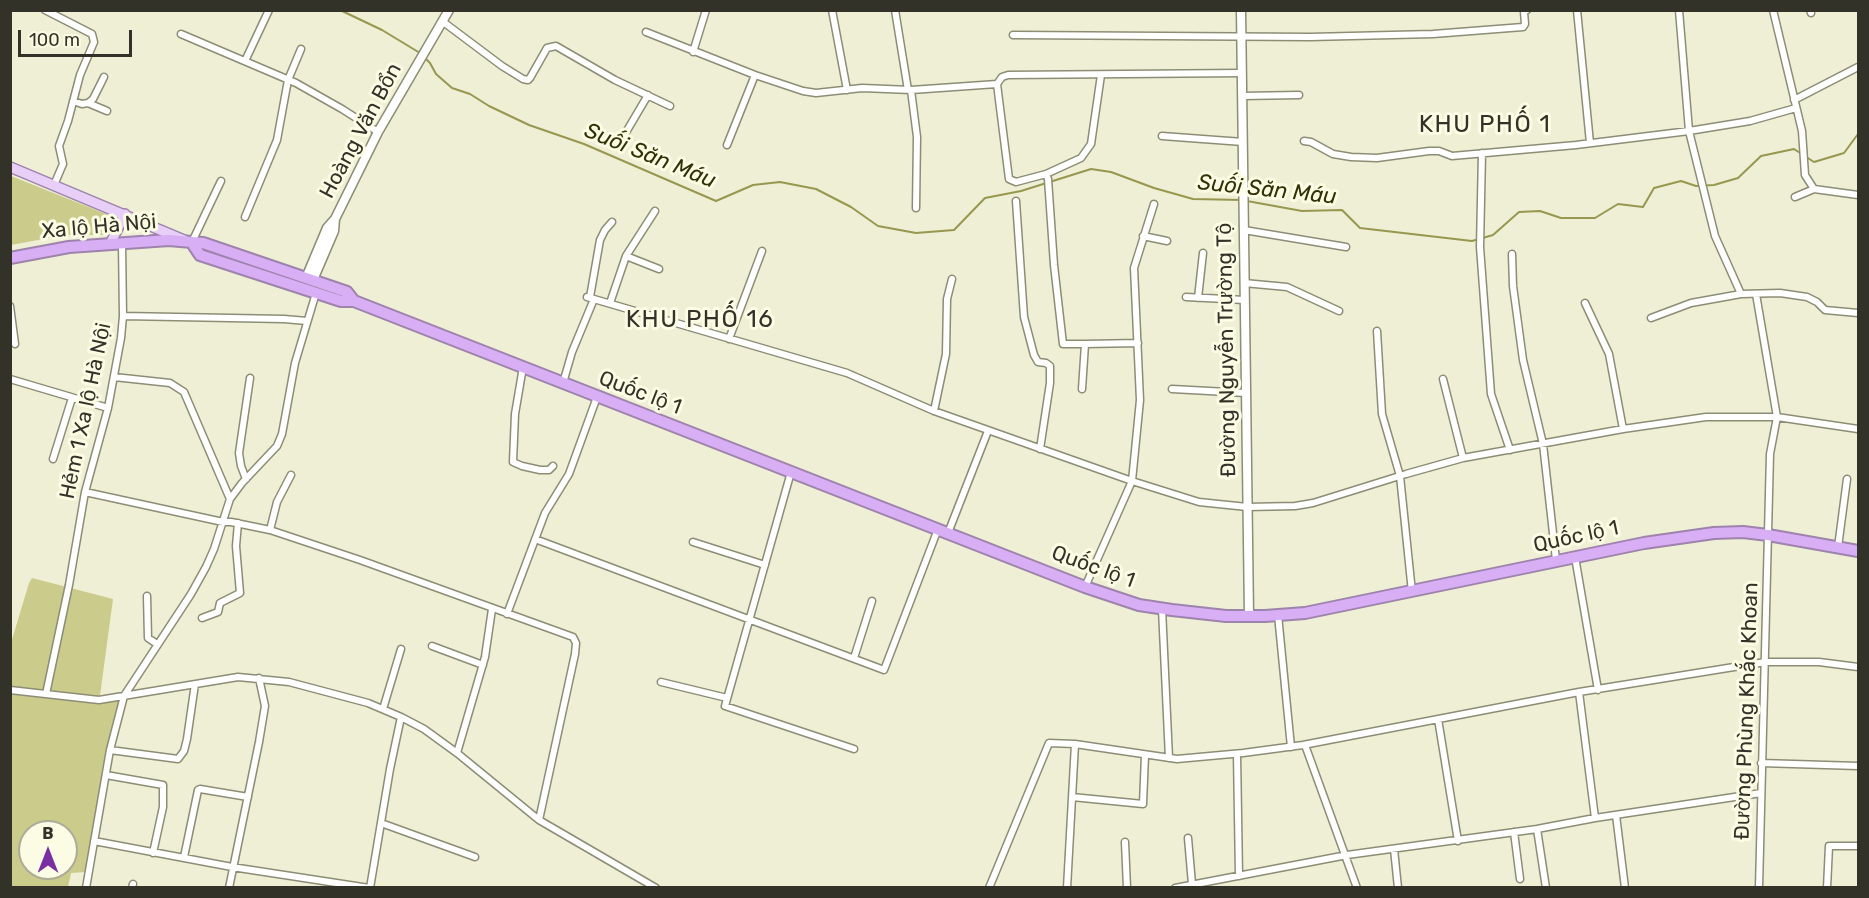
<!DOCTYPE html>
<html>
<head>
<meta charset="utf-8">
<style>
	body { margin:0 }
	#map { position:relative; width:1869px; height:898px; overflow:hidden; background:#eeefd5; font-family:Rubik,sans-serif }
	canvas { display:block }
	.frame { position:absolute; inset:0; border:12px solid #323228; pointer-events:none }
	.north { position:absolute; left:18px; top:820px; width:60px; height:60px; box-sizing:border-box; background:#fbfce3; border:2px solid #abab98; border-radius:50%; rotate:0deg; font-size:16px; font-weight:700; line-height:24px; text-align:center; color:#323228 }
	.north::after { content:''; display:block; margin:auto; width:21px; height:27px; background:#792fa1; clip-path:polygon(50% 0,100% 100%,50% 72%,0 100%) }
	.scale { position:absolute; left:18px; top:30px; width:114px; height:27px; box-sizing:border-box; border:3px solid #323228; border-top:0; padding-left:8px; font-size:18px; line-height:21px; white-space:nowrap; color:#323228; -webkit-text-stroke:4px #fbfce3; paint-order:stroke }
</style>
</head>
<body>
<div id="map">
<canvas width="1869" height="898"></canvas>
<div class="frame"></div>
<div class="north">B</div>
<div class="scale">100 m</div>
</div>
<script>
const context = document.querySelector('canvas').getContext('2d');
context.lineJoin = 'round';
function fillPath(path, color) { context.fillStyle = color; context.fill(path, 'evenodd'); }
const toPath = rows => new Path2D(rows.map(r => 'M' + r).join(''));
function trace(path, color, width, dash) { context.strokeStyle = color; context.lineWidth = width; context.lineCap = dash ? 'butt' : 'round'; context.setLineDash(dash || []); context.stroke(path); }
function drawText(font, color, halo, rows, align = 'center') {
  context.font = font + ' Rubik,sans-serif'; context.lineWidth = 6; context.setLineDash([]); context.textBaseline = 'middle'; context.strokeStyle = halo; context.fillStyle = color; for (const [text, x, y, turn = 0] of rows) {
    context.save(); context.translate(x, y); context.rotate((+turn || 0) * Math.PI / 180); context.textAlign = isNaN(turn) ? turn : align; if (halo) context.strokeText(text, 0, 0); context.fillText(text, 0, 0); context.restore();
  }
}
fillPath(toPath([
	[11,176,111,216,114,221,113,225,107,234,103,235,65,235,11,245],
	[32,578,113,599,99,703,120,699,108,749,86,872,71,873,68,887,11,888,11,643,29,583],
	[30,832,66,832,66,868,30,868]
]), '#cbcc8b');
trace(toPath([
	[340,10,382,30,420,53],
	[424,57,430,63,436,74,452,88,470,94,489,106,529,125,584,144,716,201,753,185,780,182,816,189,851,207,878,226,916,233,954,230,985,198,1021,191,1091,169,1111,172,1154,188,1193,199,1242,200],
	[1247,201,1302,211,1342,210,1360,228,1472,241,1493,235,1519,212,1540,211,1561,218,1595,218,1618,204,1643,207,1654,188,1681,181,1696,186,1714,185,1738,178,1761,156,1794,149,1814,162,1844,153,1858,134]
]), '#979750', 2);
const street = toPath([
	[45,10,92,34,94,42,80,75,68,121,59,146,63,164,54,185],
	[832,10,847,90],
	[895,10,908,90],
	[1577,10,1590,143],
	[1679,10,1689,131,1715,236,1741,294,1780,293,1807,297,1817,302,1825,310,1858,313],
	[1773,10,1802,131,1805,175,1814,189,1858,195],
	[1810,10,1811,13],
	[442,21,502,66,523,79,528,80,530,78,547,48,556,46,615,80,670,106],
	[646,32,755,75,803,91,816,93,862,88,911,90,997,84,1002,77,1008,75,1242,73],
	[181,34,296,83,342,109,378,132],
	[1013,35,1310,37,1433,34,1523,27,1525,24,1524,12,1527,10],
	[693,52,706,10],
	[245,61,269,10],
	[997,84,1009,179,1016,182,1046,174,1048,179,1054,265,1063,344,1085,344,1082,389],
	[911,90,917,137,916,208],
	[1242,96,1299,95],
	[1794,100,1858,67],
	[73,101,82,104,88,103,93,99,104,77],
	[88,103,107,111],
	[1162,136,1243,142],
	[622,139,648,95],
	[1304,141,1311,142,1333,154,1351,157,1377,158,1429,151,1439,151,1452,156,1576,145,1689,131,1750,121,1796,108],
	[727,145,755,75],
	[1482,153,1480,247,1491,394,1510,450],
	[1046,174,1081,158,1091,144,1101,75],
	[1795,197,1814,189],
	[1016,201,1024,317,1034,355,1038,362,1046,363,1050,366,1050,383,1040,449],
	[245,217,277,140,288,80,301,49],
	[1244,230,1346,247],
	[1143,236,1167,241],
	[192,242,221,181],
	[1512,254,1513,286,1523,360,1543,444,1556,560],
	[626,256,659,269],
	[1244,283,1287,287,1339,311],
	[1756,294,1777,417,1770,454,1759,888],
	[587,297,847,373,934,411,1132,481,1199,502,1247,507,1295,506,1313,503,1406,474,1463,458,1623,429,1706,417,1777,417,1858,429],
	[590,297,600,240,605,230,612,222],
	[1186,297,1245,300],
	[1198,298,1203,253],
	[610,303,626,256,655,211],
	[1585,303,1609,354,1623,429],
	[10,306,15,344],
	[123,316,284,319,307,321],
	[1651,318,1691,303,1741,294],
	[1377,331,1382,414,1400,476,1412,592],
	[729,339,762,251],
	[1085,344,1138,343],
	[523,367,515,414,513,462,522,466,540,470,549,470,553,466],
	[114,377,170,383,184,392,230,499],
	[10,379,108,408],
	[1443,379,1463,458],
	[563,383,572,352,594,299],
	[1172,389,1246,393],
	[934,411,946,354,947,299,952,279],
	[53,459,72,398],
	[791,472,725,706,854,749],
	[246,479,241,466,239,453,250,378],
	[85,492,223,522,231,522,270,530,360,560,573,637,576,643,575,654,539,820],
	[270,530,277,502,291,475],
	[948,533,988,431],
	[535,539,884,670,938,529],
	[693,542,765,565],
	[1838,547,1847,479],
	[1575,557,1598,690],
	[1085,587,1132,481,1140,400,1134,268,1154,204],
	[147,596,148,638,157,644],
	[1162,609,1169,758],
	[507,614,545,513,569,474,597,397],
	[1278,615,1291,747],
	[202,618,218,612,220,603,240,593,236,546,238,523],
	[432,646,483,665],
	[854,658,872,601],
	[661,682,727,698],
	[10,690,99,700,238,677,289,682,368,703,401,717,424,729,457,753,539,820,656,888],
	[1579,692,1595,818],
	[46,694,69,585,85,492,108,408,121,338,123,316,122,243],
	[383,709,401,649],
	[1438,719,1458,841],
	[1305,745,1357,888],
	[110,750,178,759,184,751,187,739,195,684],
	[457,753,485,657,492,609],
	[1237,754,1239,876],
	[1761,763,1858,766],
	[106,775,163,785,163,807,153,853],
	[1072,797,1143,804,1145,755],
	[1616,815,1625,888],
	[381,823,475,857],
	[1537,829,1546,888],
	[1514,832,1520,879],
	[1188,838,1192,884],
	[94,841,232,867,369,888],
	[1125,842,1127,888],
	[1394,849,1398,888],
	[184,857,198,790,200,789,248,797],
	[86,888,110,750,124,696,191,594,206,567,214,549,230,499,242,483,277,446,282,434,295,363,316,293],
	[132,888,133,884],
	[229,888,259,742,265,706,259,678],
	[370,888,390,769,401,717],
	[989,888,1049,743,1075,744,1177,759,1243,753,1303,745,1579,692,1765,662,1819,662,1858,667],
	[1067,888,1075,744],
	[1175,888,1347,855,1537,829,1595,818,1761,793],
	[1827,888,1829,846,1858,846]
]);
const secondary = toPath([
	[1241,10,1249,616],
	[306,278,327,228,335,219,378,132,449,10],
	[313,280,334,231,335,219]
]);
const primary = toPath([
	[10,167,184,240],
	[110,244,125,214]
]);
const highway = toPath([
	[192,243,200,255,341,301,354,301,1085,587,1139,605,1172,610,1226,616,1265,616,1305,613,1644,543,1714,533,1743,532,1768,535,1858,551],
	[10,258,69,247,169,240,203,243,347,292,354,301]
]);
trace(street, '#8d8d76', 9);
trace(secondary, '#8d8d76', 11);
trace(primary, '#9e83ad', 12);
trace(highway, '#9e83ad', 14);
trace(street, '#fff', 6);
trace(secondary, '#fff', 8);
trace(primary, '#e8cff8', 9);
trace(highway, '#d8aff4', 10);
drawText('21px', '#323228', '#fbfce3', [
	["Hoàng Văn Bổn",361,131,-62],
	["Xa lộ Hà Nội",99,227,-5],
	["Đường Nguyễn Trường Tộ",1227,350,-91],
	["Quốc lộ 1",640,393,21],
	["Hẻm 1 Xa lộ Hà Nội",86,411,-78],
	["Quốc lộ 1",1576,537,-12],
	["Quốc lộ 1",1093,567,20],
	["Đường Phùng Khắc Khoan",1747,711,-88]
]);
drawText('italic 22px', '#323106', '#fbfce3', [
	["Suối Săn Máu",650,156,22],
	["Suối Săn Máu",1267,190,6]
]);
context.letterSpacing = '1.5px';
drawText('24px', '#323228', '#fbfce3', [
	["KHU PHỐ 1",1485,125],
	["KHU PHỐ 16",700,320]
]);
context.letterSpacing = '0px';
</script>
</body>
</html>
